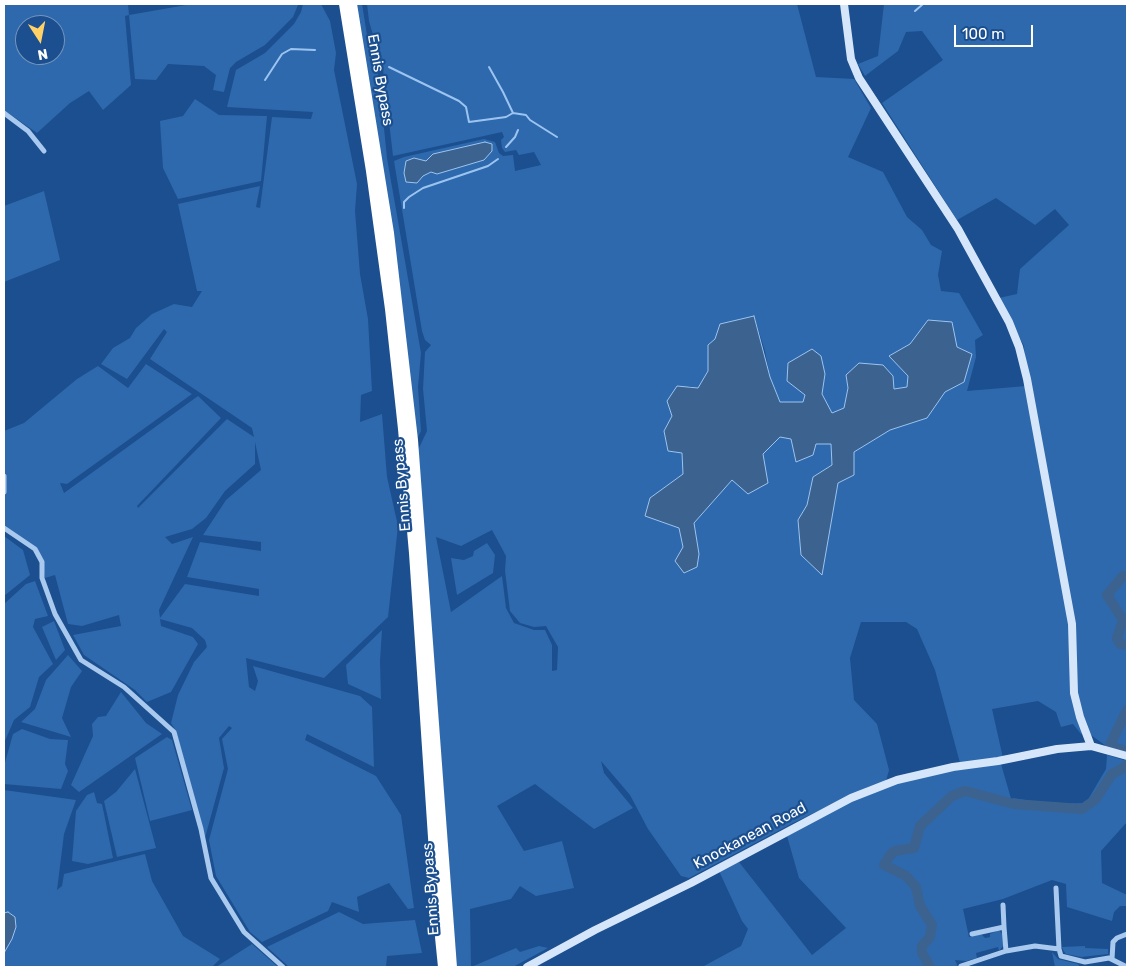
<!DOCTYPE html>
<html>
<head>
<meta charset="utf-8">
<style>
	body { margin:0 }
	#map { position:relative; width:1131px; height:971px; overflow:hidden; background:#1b4f8f; font-family:Rubik,sans-serif }
	canvas { display:block }
	.frame { position:absolute; inset:0; border:5px solid #fff; pointer-events:none }
	.north { position:absolute; left:15px; top:15px; width:50px; height:50px; box-sizing:border-box; background:#1b4f8f; border:1px solid #7695bc; border-radius:50%; rotate:169deg; font-size:14px; font-weight:700; line-height:20px; text-align:center; color:#fff }
	.north::after { content:''; display:block; margin:auto; width:18px; height:22px; background:#ffd166; clip-path:polygon(50% 0,100% 100%,50% 72%,0 100%) }
	.scale { position:absolute; left:954px; top:25px; width:79px; height:22px; box-sizing:border-box; border:2px solid #fff; border-top:0; padding-left:6px; font-size:15px; line-height:18px; white-space:nowrap; color:#fff; -webkit-text-stroke:4px #1b4f8f; paint-order:stroke }
</style>
</head>
<body>
<div id="map">
<canvas width="1131" height="971"></canvas>
<div class="frame"></div>
<div class="north">N</div>
<div class="scale">100 m</div>
</div>
<script>
const context = document.querySelector('canvas').getContext('2d');
context.lineJoin = 'round';
function fillPath(path, color) { context.fillStyle = color; context.fill(path, 'evenodd'); }
const toPath = rows => new Path2D(rows.map(r => 'M' + r).join(''));
function trace(path, color, width, dash) { context.strokeStyle = color; context.lineWidth = width; context.lineCap = dash ? 'butt' : 'round'; context.setLineDash(dash || []); context.stroke(path); }
function drawText(font, color, halo, rows, align = 'center') {
  context.font = font + ' Rubik,sans-serif'; context.lineWidth = 4.5; context.setLineDash([]); context.textBaseline = 'middle'; context.strokeStyle = halo; context.fillStyle = color; for (const [text, x, y, turn = 0] of rows) {
    context.save(); context.translate(x, y); context.rotate((+turn || 0) * Math.PI / 180); context.textAlign = isNaN(turn) ? turn : align; if (halo) context.strokeText(text, 0, 0); context.fillText(text, 0, 0); context.restore();
  }
}
fillPath(toPath([
	[4,4,128,4,129,15,192,4,298,5,293,17,265,45,236,62,230,68,224,92,213,90,216,75,204,66,168,64,156,80,135,79,129,15,125,16,131,85,103,110,89,91,70,103,37,133,4,110],
	[25,25,55,25,55,55,25,55],
	[303,4,321,4,330,21,336,53,334,70,357,184,355,211,360,274,368,319,372,391,361,395,360,422,382,414,387,477,398,526,388,617,324,678,246,658,249,687,255,691,258,681,253,666,360,696,372,707,374,767,307,734,305,740,376,776,401,815,414,908,408,909,389,883,357,897,359,912,332,902,328,911,262,942,250,932,216,876,209,840,228,769,222,739,232,728,229,726,219,738,224,768,205,838,176,731,171,723,178,695,194,662,207,647,205,640,192,628,160,619,161,626,193,637,198,644,171,692,147,702,135,690,84,655,73,635,121,626,119,615,82,626,68,624,55,575,45,578,42,559,36,548,5,527,4,496,6,487,4,469,4,431,24,423,77,379,98,366,128,388,146,364,192,394,67,484,60,483,64,493,198,396,221,418,137,506,138,508,227,419,254,437,252,428,150,359,167,332,164,329,127,379,101,364,113,348,130,338,136,328,152,314,174,304,192,307,202,291,197,291,178,204,260,186,256,207,260,208,272,117,311,119,313,112,227,107,236,70,265,53,294,24,301,12],
	[255,442,261,470,226,500,203,535,261,542,261,551,200,542,187,577,259,589,259,596,185,584,160,618,159,610,193,537,172,544,165,537,192,529,206,518,225,491,255,464],
	[354,4,362,4,367,35,379,78,387,158,421,353,418,387,421,431,417,439],
	[367,4,797,4,816,77,854,79,871,108,848,157,883,172,907,217,922,230,931,245,942,251,938,275,941,291,959,293,983,335,975,340,976,357,967,391,1026,386,1024,346,999,298,1017,294,1020,269,1069,225,1055,209,1035,225,996,198,957,220,882,103,943,60,922,31,906,32,898,51,865,76,858,64,878,56,884,4,1127,4,1127,754,1106,746,1091,735,1081,734,1073,724,1061,727,1056,712,1038,701,992,709,1003,758,960,763,935,670,917,629,906,622,861,622,850,658,854,700,877,724,889,770,886,781,868,787,793,823,689,878,681,876,648,829,630,795,601,761,604,773,633,808,594,829,535,784,497,806,524,851,562,841,574,888,536,896,520,886,511,899,470,909,471,967,516,948,520,952,539,946,548,948,513,967,457,967,418,450,427,431,423,389,425,352,431,345,425,340,422,331,394,161,404,157,484,139,495,142,499,153,503,156,513,155,515,171,541,165,534,152,519,155,516,150,505,152,502,148,501,140,504,137,502,132,393,156,383,70,369,21],
	[754,316,765,351,770,377,780,402,803,402,806,395,788,363,798,358,825,374,822,394,832,413,844,408,848,388,846,375,894,389,907,387,908,376,890,356,910,344,928,320,957,347,964,382,945,392,927,418,890,430,854,452,854,475,838,483,822,575,801,555,798,520,807,505,813,477,832,465,831,444,780,437,732,480,694,523,699,554,697,567,684,573,683,547,679,528,650,498,683,474,682,453,668,451,664,431,689,386,698,388,708,371,708,345,715,339,720,324],
	[492,530,506,556,505,571,510,611,520,623,534,627,546,626,558,647,557,670,552,671,552,645,545,630,534,630,514,623,506,608,502,576,451,612,436,537,461,546],
	[195,99,219,115,267,116,261,181,178,199,163,168,160,121,183,116],
	[44,191,60,260,4,282,4,206],
	[4,536,23,550,30,575,4,596],
	[487,543,495,555,493,573,457,595,451,558,464,560,473,556,474,551],
	[35,581,48,616,35,619,33,627,53,664,39,677,30,707,14,720,4,743,4,604,26,584],
	[54,621,65,650,56,660,42,627],
	[382,630,380,661,381,699,348,684,346,665],
	[68,655,82,671,71,687,62,718,71,737,21,722,35,709,46,680],
	[121,692,146,723,162,734,79,792,71,785,93,736,92,724,98,717,106,716],
	[22,729,50,739,68,740,65,764,68,771,61,789,4,784,4,766,13,734],
	[167,737,172,740,192,810,150,821,135,758],
	[1107,755,1127,761,1127,822,1101,851,1102,883,1127,895,1127,906,1120,906,1114,912,1112,921,1067,907,1066,884,1052,880,1003,899,963,909,969,937,981,934,985,938,990,937,990,934,999,930,1003,935,1003,946,999,951,998,947,976,953,977,958,966,961,955,960,958,967,702,967,741,946,748,929,742,921,719,871,739,862,812,955,846,928,799,878,787,836,853,800,898,783,960,769,1001,764,1012,802,1013,798,1052,804,1086,803,1106,769],
	[135,769,156,848,117,857,104,801,116,792],
	[4,790,76,800,64,834,57,890,62,886,64,874,145,854,152,881,183,936,220,959,212,967,4,967,4,953,12,939,8,912,4,913],
	[94,792,97,803,102,804,113,858,88,864,72,861,76,811,87,795],
	[339,912,363,924,415,920,422,953,387,956,386,967,289,967,267,947],
	[252,944,278,967,216,967],
	[1085,946,1085,948,1108,949,1108,954,1081,957,1066,954,1063,950,1062,947],
	[1052,952,1058,959,1078,964,1080,967,1055,967]
]), '#2e69ad');
const water = toPath([
	[485,142,492,144,492,151,484,160,437,174,431,172,423,176,417,183,406,182,404,173,406,161,414,158,426,161,433,154,485,142],
	[754,316,770,377,780,402,803,402,805,395,787,381,788,363,812,349,821,356,825,374,822,394,832,413,844,408,848,388,846,375,859,363,883,365,893,376,894,389,907,387,908,376,889,356,910,344,928,320,952,322,957,347,972,354,964,382,945,392,927,418,890,430,854,452,854,475,838,483,822,575,801,555,798,520,807,505,813,477,832,465,831,444,816,444,813,455,796,462,791,439,780,437,763,454,768,483,748,494,732,480,694,523,699,554,697,567,684,573,675,561,683,547,679,528,645,516,650,498,683,474,682,453,668,451,664,431,672,416,667,401,677,386,698,388,708,371,708,345,715,339,720,324,754,316],
	[8,912,15,917,16,927,12,939,4,953,4,913,8,912]
]);
fillPath(water, '#3c6290');
trace(water, '#9cc4f0', 1);
trace(toPath([
	[915,11,923,4],
	[389,67,459,101,466,107,469,122,506,117,513,113,526,115,530,120,557,137],
	[489,67,503,92,513,113],
	[265,80,282,54,291,49,315,50],
	[506,147,515,137,518,130],
	[404,208,404,202,409,197,423,188,488,166,498,159]
]), '#9cc4f0', 2);
trace(toPath([
	[1127,576,1123,576,1107,595,1123,620,1117,638,1120,644,1127,645],
	[1127,710,1110,745,1127,752],
	[930,967,922,953,922,946,930,937,932,925,920,906,916,887,906,876,884,865,891,854,895,851,914,848,920,826,952,796,965,791,1014,804,1082,809,1095,800,1112,774,1125,767,1127,764]
]), '#3c6290', 10);
trace(toPath([
	[4,113,28,131,44,151],
	[4,476,4,492],
	[4,528,35,549,42,562,42,578,55,614,81,660,124,687,174,732,201,829,211,878,244,932,283,967],
	[1056,888,1059,949],
	[1003,905,1004,927],
	[972,934,1004,927,1006,951],
	[1112,959,1113,942,1117,938,1127,934],
	[961,966,1006,951,1035,946,1059,949,1061,956,1085,962,1109,958,1127,967]
]), '#a9c9ee', 5);
trace(toPath([
	[844,4,851,59,859,78,958,229,1009,322,1019,347,1027,379,1072,624,1074,693,1080,717,1091,746],
	[527,967,595,930,691,883,851,798,897,780,953,767,998,761,1057,749,1091,746,1127,756]
]), '#d6e6fa', 8);
trace(toPath([
	[344,4,371,171,390,309,403,429,414,553,439,927,443,967],
	[352,4,389,233,413,440,452,967]
]), '#fff', 10);
drawText('15px', '#fff', '#1b4f8f', [
	["Ennis Bypass",380,80,80],
	["Ennis Bypass",402,485,-95],
	["Knockanean Road",750,836,-28],
	["Ennis Bypass",431,889,-94]
]);
</script>
</body>
</html>
